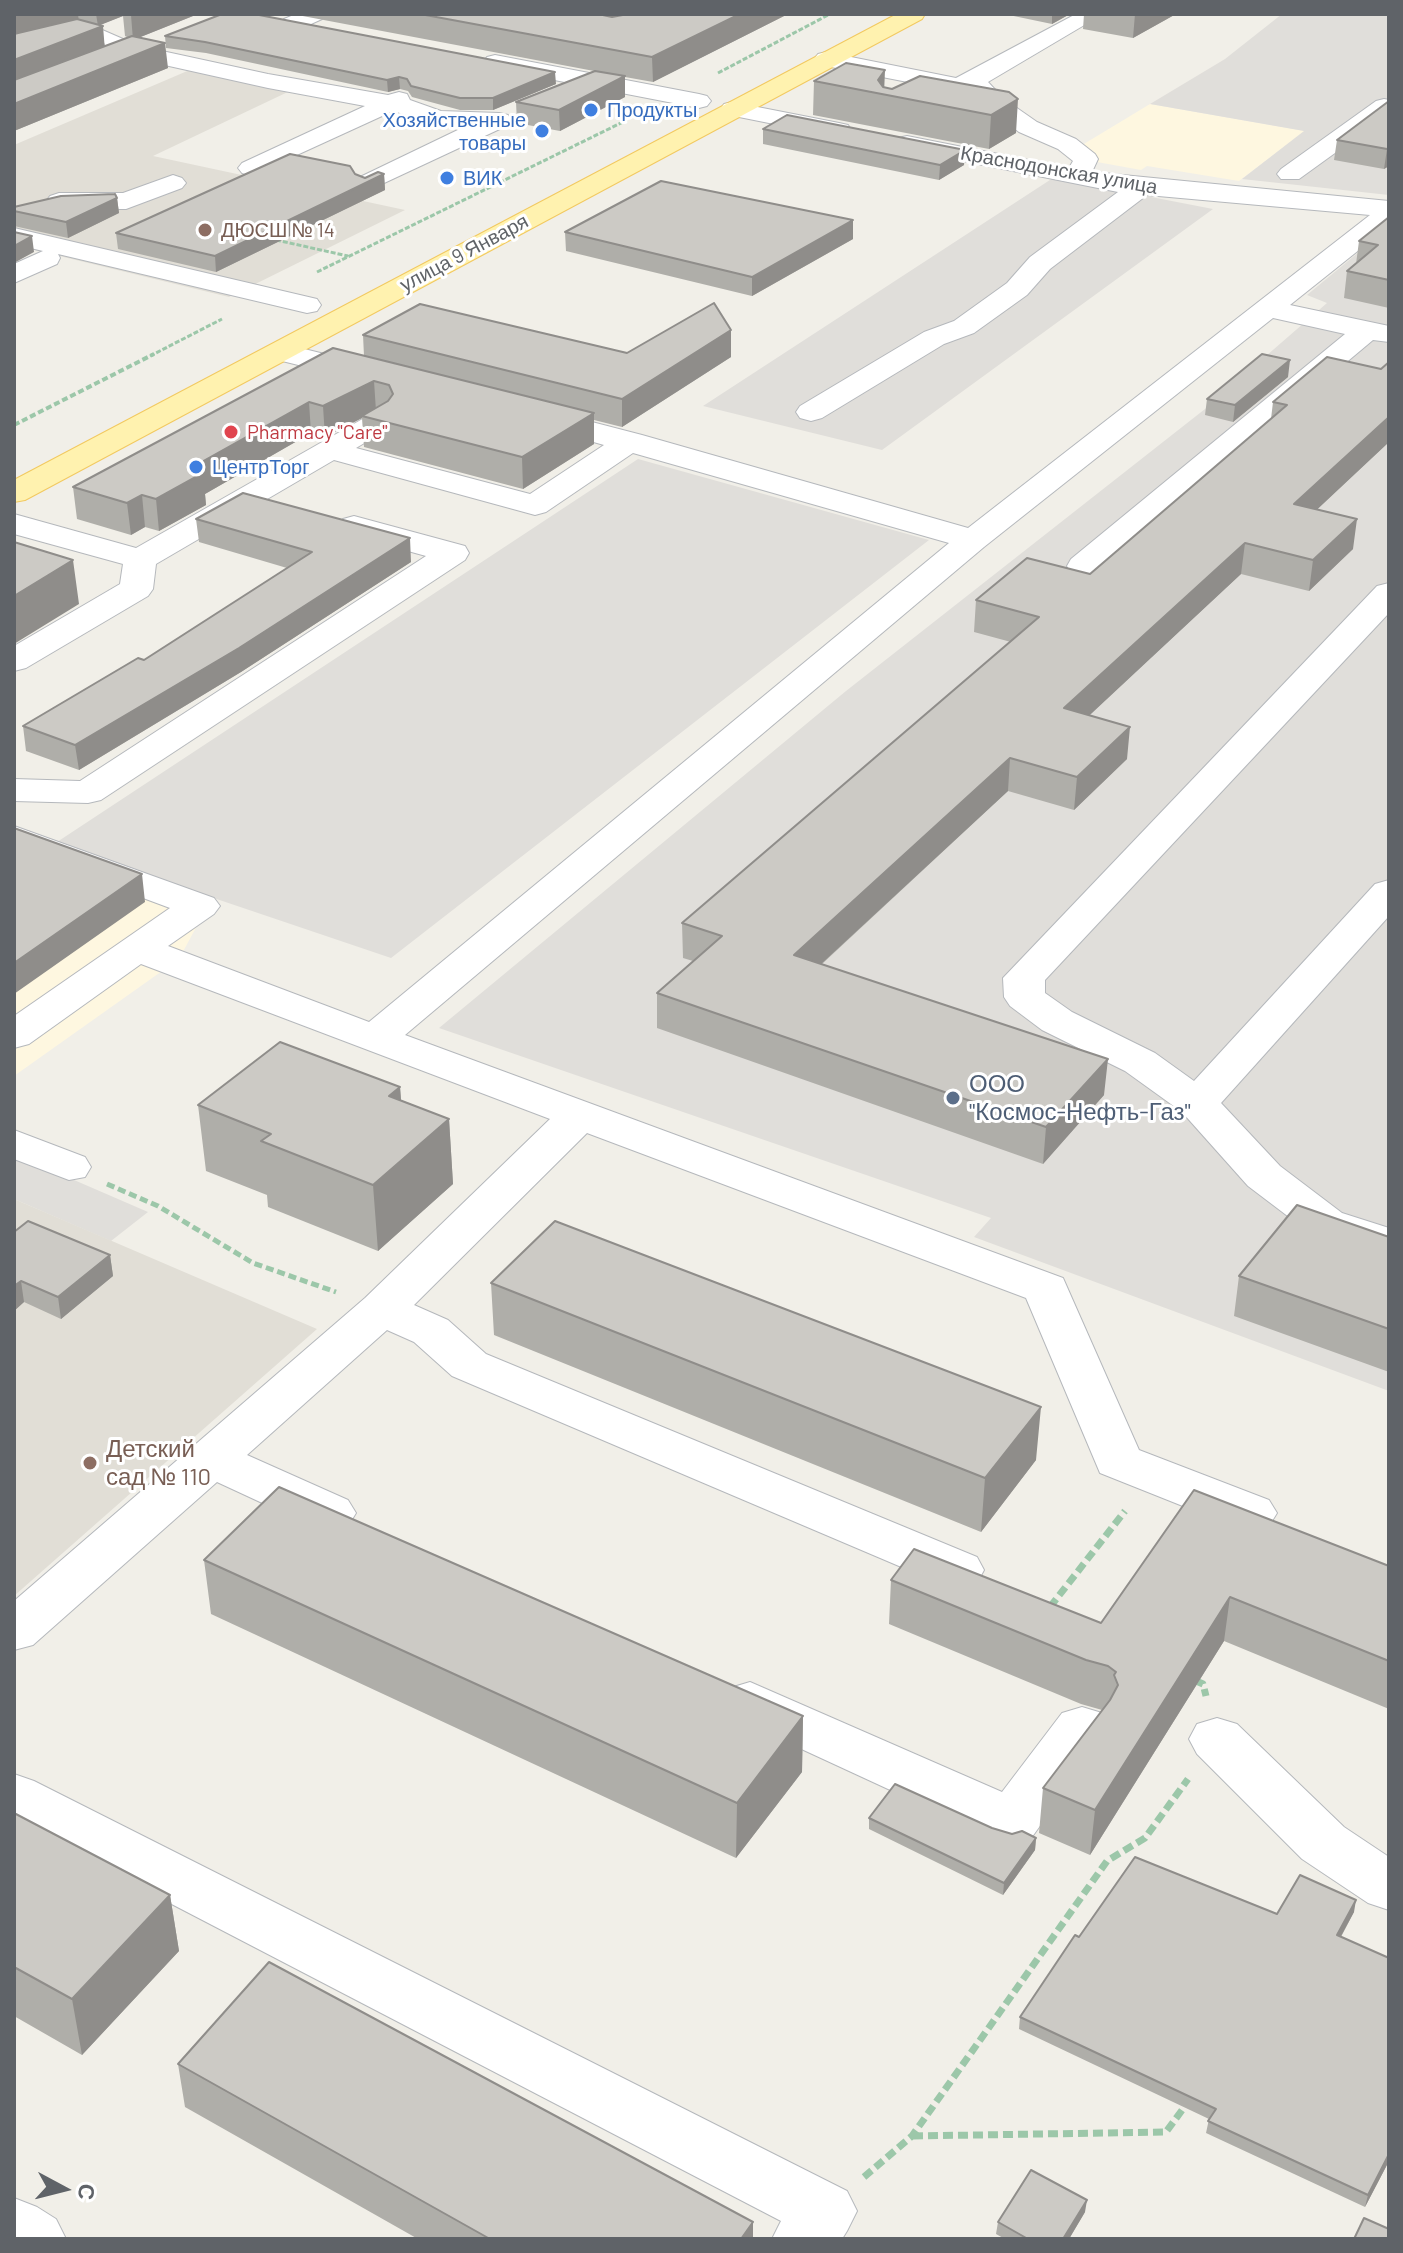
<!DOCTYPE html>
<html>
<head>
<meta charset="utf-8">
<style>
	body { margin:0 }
	#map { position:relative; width:1403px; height:2253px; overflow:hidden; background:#f1efe8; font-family:Barlow,sans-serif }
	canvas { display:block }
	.frame { position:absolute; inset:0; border:16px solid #5f6368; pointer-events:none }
	.north { position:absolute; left:24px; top:2149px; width:80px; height:80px; -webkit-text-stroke:6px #fff; paint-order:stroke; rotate:97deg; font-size:22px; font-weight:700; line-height:32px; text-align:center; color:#5f6368 }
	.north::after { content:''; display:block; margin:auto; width:28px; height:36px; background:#5f6368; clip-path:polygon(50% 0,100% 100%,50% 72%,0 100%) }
</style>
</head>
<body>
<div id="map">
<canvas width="1403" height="2253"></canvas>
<div class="frame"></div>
<div class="north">С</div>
</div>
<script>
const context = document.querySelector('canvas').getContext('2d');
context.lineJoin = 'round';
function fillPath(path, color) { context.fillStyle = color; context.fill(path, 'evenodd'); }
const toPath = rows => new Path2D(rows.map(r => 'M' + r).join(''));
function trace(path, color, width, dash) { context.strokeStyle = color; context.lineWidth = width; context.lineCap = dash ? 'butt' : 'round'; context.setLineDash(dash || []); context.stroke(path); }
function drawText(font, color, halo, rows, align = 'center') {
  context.font = font + ' Barlow,sans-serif'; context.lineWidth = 6; context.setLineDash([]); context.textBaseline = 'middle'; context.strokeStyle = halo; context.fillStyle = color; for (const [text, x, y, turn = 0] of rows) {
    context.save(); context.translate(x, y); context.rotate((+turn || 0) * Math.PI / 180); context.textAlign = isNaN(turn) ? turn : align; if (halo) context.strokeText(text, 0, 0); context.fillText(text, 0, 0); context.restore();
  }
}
fillPath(toPath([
	[1150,104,1305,131,1239,181,1147,166,1141,170,1064,156],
	[14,830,212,898,179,959,14,1076]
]), '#fef7e0');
fillPath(toPath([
	[1282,14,1389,14,1389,195,1242,179,1304,131,1150,104,1225,59],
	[1053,178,1213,209,882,450,703,406],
	[1389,227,1389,1391,974,1237,991,1218,439,1028,846,691,1205,409,1327,303,1307,295],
	[638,459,929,540,391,958,54,844],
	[14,1154,148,1212,111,1241,14,1199]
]), '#e0deda');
fillPath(toPath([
	[192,69,292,90,153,156,405,210,229,297,14,245,14,145],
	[14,1199,317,1329,14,1596]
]), '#e1ded6');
const minor = toPath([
	[296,14,325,14,322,19,300,29,284,29,281,24,284,19,296,14],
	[1076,14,1103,14,988,82,1004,99,1037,122,1076,139,1095,154,1098,159,1092,172,1389,201,1389,226,1290,305,1389,326,1389,342,1373,340,1095,573,1083,576,1071,573,1067,566,1071,559,1345,334,1273,318,984,547,405,1035,1063,1278,1139,1450,1269,1500,1277,1513,1269,1526,1251,1531,1233,1526,1100,1473,1026,1298,587,1133,414,1305,448,1320,486,1354,977,1557,984,1570,977,1583,958,1589,939,1583,452,1376,414,1342,387,1330,247,1455,348,1500,356,1513,348,1526,330,1531,312,1526,217,1482,33,1645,14,1650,14,1601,365,1298,550,1119,141,964,29,1044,14,1048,14,1016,170,908,14,850,14,826,214,898,220,906,214,914,168,946,369,1022,949,543,633,453,546,512,535,515,334,460,156,564,153,589,148,596,26,668,14,671,14,646,120,584,123,564,14,534,14,514,136,548,366,417,377,414,388,417,392,423,388,429,356,448,530,494,604,445,527,423,523,417,527,411,538,408,642,435,968,528,1370,215,1147,195,1050,269,1027,295,974,333,944,344,822,418,811,421,800,418,796,412,800,406,924,332,954,321,1007,283,1030,257,1118,192,898,148,895,143,898,138,907,136,1069,168,1073,161,1058,149,1019,132,988,109,969,89,904,113,896,111,892,106,896,101,928,86,826,66,818,64,814,59,818,54,826,52,956,78,1076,14],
	[100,29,139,46,268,74,388,95,399,92,407,94,410,100,441,111,499,113,508,115,511,120,504,127,367,191,358,188,354,183,358,178,464,127,437,124,393,111,251,176,242,173,238,168,242,163,365,106,268,88,124,56,92,41,89,36,92,31,100,29],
	[495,55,699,94,707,96,711,101,707,106,699,108,487,67,483,62,487,57,495,55],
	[1384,99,1389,100,1389,114,1299,179,1281,179,1277,174,1281,169,1376,101,1384,99],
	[732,102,839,123,848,125,851,130,848,135,839,137,724,114,720,109,724,104,732,102],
	[173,175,182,178,186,183,182,188,126,209,59,209,50,206,46,201,50,196,59,193,123,193,173,175],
	[14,228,317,299,321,305,317,311,307,313,58,254,60,258,57,264,14,283,14,264,43,251,14,244,14,228],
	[280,343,381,368,386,374,381,380,371,383,270,358,266,352,270,346,280,343],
	[354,516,465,546,469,553,465,560,101,800,88,803,14,801,14,779,80,781,426,556,343,533,338,526,343,519,354,516],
	[1389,583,1389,613,1045,980,1045,993,1072,1012,1155,1053,1194,1081,1375,884,1389,880,1389,916,1221,1103,1280,1166,1342,1213,1389,1228,1389,1258,1310,1233,1248,1186,1182,1112,1125,1071,1042,1030,1010,1006,1004,997,1003,978,1377,586,1389,583],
	[14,1130,85,1157,91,1167,85,1177,69,1180,14,1159,14,1130],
	[750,1682,1002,1792,1062,1713,1082,1707,1102,1713,1110,1728,1032,1837,1012,1843,992,1837,730,1716,722,1702,730,1688,750,1682],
	[1217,1718,1237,1724,1344,1827,1389,1857,1389,1910,1368,1903,1302,1859,1197,1754,1189,1739,1197,1724,1217,1718],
	[14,1774,34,1781,847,2191,857,2211,847,2231,842,2239,772,2239,781,2221,14,1822,14,1774],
	[14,2198,37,2207,56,2219,66,2239,14,2239,14,2198]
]);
const major = toPath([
	[897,14,925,14,922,19,25,500,14,502,14,480,897,14]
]);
trace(minor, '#b5b8bc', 2);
trace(major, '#f2c960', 2);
trace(toPath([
	[718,73,830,14],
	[276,240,348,256],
	[317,272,627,120],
	[150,356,222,319]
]), '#9cc7a9', 3, [5, 2]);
trace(toPath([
	[14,425,154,354]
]), '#9cc7a9', 4, [6, 3]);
trace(toPath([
	[107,1184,158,1206,253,1263,336,1292]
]), '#9cc7a9', 5, [8, 4]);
trace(toPath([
	[1050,1607,1125,1511],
	[1194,1680,1203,1684,1206,1696],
	[913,2136,1166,2132,1188,2102],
	[864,2177,912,2136,1107,1861,1145,1838,1188,1779]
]), '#9cc7a9', 7, [10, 5]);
fillPath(minor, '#fff');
fillPath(major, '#fff2af');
fillPath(toPath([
	[14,14,198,14,138,38,168,68,14,131],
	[123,16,125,36,129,38,105,46,99,25],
	[292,14,788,14,653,82,625,77,625,97,560,131,517,123,516,102,594,71],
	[1004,14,1070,14,1052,24],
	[1084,14,1176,14,1133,38,1083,29],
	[165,36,556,84,493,110,460,110,412,97,408,91,400,89,388,92,206,53,166,48],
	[814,81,892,89,1009,92,1016,133,989,149,813,115],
	[1389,101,1389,166,1384,169,1334,160,1337,140],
	[763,129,965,150,964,165,939,180,763,144],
	[355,174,365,178,384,174,385,190,216,272,118,249,116,233],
	[117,198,119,213,68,238,14,226,14,207],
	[1389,217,1389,308,1344,298,1347,271,1356,264,1359,241],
	[853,220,853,239,752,296,566,251,565,232],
	[731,330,731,357,622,427,594,420,594,444,523,489,364,447,362,418,325,437,311,433,205,494,206,505,159,531,145,527,131,535,77,519,73,487,364,356,363,335,627,353],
	[1327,357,1389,442,1317,509,1353,549,1309,591,1241,574,1089,715,1127,759,1074,810,1008,791,822,964,1104,1095,1043,1164,657,1028,657,993,693,961,683,958,682,923,1011,642,974,632,976,600,1090,574,1271,419,1273,402],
	[1288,377,1233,422,1205,415,1207,399],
	[196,519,411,562,241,672,79,770,26,751,23,726,144,660,287,568,199,542],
	[400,1087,401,1100,449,1119,453,1184,378,1251,268,1207,267,1195,206,1171,198,1105],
	[14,1232,110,1255,113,1276,61,1319,24,1302,14,1311],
	[1389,1237,1389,1372,1234,1316,1239,1276],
	[491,1283,1036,1460,981,1532,494,1335],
	[204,1560,803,1716,802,1772,736,1858,211,1614],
	[1389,1566,1389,1709,1224,1641,1090,1855,1039,1833,1043,1788,1102,1710,1081,1704,889,1624,891,1580,1101,1623],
	[14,1813,170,1895,179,1951,82,2055,14,2016],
	[869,1818,992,1828,1012,1834,1036,1838,1035,1850,1003,1895,869,1829],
	[1354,1912,1341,1937,1389,1958,1389,2161,1365,2207,1206,2133,1209,2119,1019,2029,1020,2017,1079,1937,1277,1914],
	[178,2064,753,2222,753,2239,418,2239,185,2107],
	[1085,2212,1069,2239,1005,2239,996,2234,998,2222]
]), '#afaea9');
fillPath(toPath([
	[14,14,78,14,79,23,14,39],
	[96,14,123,14,123,16,98,26],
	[134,14,198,14,133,40,131,15],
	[740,14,788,14,653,82,652,57],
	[1052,14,1070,14,1052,24],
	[1135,14,1176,14,1133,38],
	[103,26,105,51,14,87,14,60],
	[165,43,168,68,14,131,14,104],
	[885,70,884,94,878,80],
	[555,72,556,84,493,110,493,98],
	[625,76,625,97,560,131,559,110],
	[399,77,400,89,388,92,387,80],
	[1018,99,1016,133,989,149,991,115],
	[1389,148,1389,166,1384,169,1387,149],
	[965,150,964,165,939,180,940,165],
	[384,174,385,190,216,272,215,256],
	[117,198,119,213,68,238,66,222],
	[853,220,853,239,752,296,752,277],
	[32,236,34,252,14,263,14,246],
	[731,330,731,357,622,427,622,399],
	[1290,360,1288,377,1233,422,1235,405],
	[374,381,376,411,362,416,362,418,325,437,323,406],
	[309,402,311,433,205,494,206,505,159,531,156,499,189,469],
	[594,413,594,444,523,489,522,457],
	[1389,417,1389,442,1291,534,1294,504],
	[142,495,145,527,131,535,127,503],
	[1357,519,1353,549,1309,591,1313,560],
	[410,538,411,562,241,672,79,770,75,745],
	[1245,543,1241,574,1062,741,1064,708],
	[73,560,79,604,14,644,14,596],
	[1130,727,1127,759,1074,810,1077,777],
	[1010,758,1008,791,793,990,794,955],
	[142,874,145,902,14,994,14,963],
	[1108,1059,1104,1095,1043,1164,1046,1127],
	[400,1087,405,1152,389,1096],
	[449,1119,453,1184,378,1251,373,1185],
	[110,1255,113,1276,61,1319,58,1297],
	[21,1281,24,1302,14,1311,14,1286],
	[1041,1407,1036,1460,981,1532,985,1478],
	[1230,1597,1224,1641,1090,1855,1095,1810],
	[803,1716,802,1772,736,1858,737,1803],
	[1036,1838,1035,1850,1003,1895,1004,1883],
	[170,1895,179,1951,82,2055,72,1999],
	[1356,1900,1354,1912,1335,1947,1337,1935],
	[1389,2154,1389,2161,1365,2207,1368,2195],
	[1087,2200,1085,2212,1069,2239,1063,2239],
	[753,2222,753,2239,741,2239]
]), '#8f8d8a');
const building = toPath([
	[222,14,254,14,555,72,493,98,460,98,411,86,407,79,399,77,387,80,205,42,165,36,222,14],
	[420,14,598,14,612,17,628,14,740,14,652,57,420,14],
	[77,19,103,26,14,60,14,34,77,19],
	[132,36,165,43,14,104,14,80,132,36],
	[846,63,885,70,878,80,883,87,892,89,920,76,1009,92,1018,99,991,115,814,81,846,63],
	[595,71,625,76,559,110,516,102,595,71],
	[1389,101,1389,148,1387,149,1337,140,1389,101],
	[787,115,965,150,940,165,763,129,787,115],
	[290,154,350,166,355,174,365,178,378,172,384,174,215,256,116,233,290,154],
	[661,181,853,220,752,277,565,232,661,181],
	[115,194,117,198,66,222,14,211,14,207,61,196,115,194],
	[1389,217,1389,280,1347,271,1378,245,1359,241,1389,217],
	[14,232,32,236,14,246,14,232],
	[714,303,731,330,622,399,363,335,420,304,627,353,714,303],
	[333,348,594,413,522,457,362,416,388,401,393,394,389,385,374,381,323,406,309,402,189,469,203,473,156,499,142,495,127,503,73,487,333,348],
	[1262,354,1290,360,1235,405,1207,399,1262,354],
	[1327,357,1381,369,1389,362,1389,417,1294,504,1357,519,1313,560,1245,543,1064,708,1130,727,1077,777,1010,758,794,955,1108,1059,1046,1127,657,993,722,936,682,923,1039,617,976,600,1027,558,1090,574,1287,405,1273,402,1327,357],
	[243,493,410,538,239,648,75,745,23,726,138,658,144,660,312,552,196,519,243,493],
	[14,542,73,560,14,596,14,542],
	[14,828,142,874,14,963,14,828],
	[280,1042,400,1087,389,1096,449,1119,373,1185,261,1141,271,1134,198,1105,280,1042],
	[1297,1205,1389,1237,1389,1329,1239,1276,1297,1205],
	[28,1221,110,1255,58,1297,21,1281,14,1286,14,1232,28,1221],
	[555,1221,1041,1407,985,1478,491,1283,555,1221],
	[279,1487,803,1716,737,1803,204,1560,279,1487],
	[1194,1490,1389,1566,1389,1661,1230,1597,1095,1810,1043,1788,1110,1700,1118,1685,1114,1675,1116,1672,1108,1666,1086,1660,891,1580,914,1549,1101,1623,1194,1490],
	[895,1784,992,1828,1012,1834,1022,1831,1036,1838,1004,1883,869,1818,895,1784],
	[14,1813,170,1895,72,1999,14,1967,14,1813],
	[1135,1857,1277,1914,1300,1875,1356,1900,1337,1935,1389,1958,1389,2154,1368,2195,1208,2121,1216,2109,1020,2017,1075,1935,1079,1937,1135,1857],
	[269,1962,753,2222,741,2239,490,2239,178,2064,269,1962],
	[1031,2170,1087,2200,1063,2239,1028,2239,998,2222,1031,2170],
	[1364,2218,1389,2229,1389,2239,1354,2239,1364,2218]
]);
fillPath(building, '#cccac5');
trace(building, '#8f8d8a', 2);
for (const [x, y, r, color] of [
	[591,110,8,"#3f7fe0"],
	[542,131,8,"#3f7fe0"],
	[447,178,8,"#3f7fe0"],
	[205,230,8,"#8d6e63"],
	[231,432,8,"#e0444e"],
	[196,467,8,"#3f7fe0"],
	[953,1098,8,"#5c6f8a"],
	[90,1463,8,"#8d6e63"]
]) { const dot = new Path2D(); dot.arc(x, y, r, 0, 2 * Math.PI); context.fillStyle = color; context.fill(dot); trace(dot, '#fff', 3); }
drawText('20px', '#366cbe', '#fff', [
	["Продукты",607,110],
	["Хозяйственные",526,120,"right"],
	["товары",526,143,"right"],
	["ВИК",463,178],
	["ЦентрТорг",212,467]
], 'left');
drawText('20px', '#5f6368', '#fff', [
	["Краснодонская улица",1059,170,10],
	["улица 9 Января",464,253,-28]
]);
drawText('20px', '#785e54', '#fff', [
	["ДЮСШ № 14",221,230]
], 'left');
drawText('20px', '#be3a42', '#fff', [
	["Pharmacy \"Care\"",247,432]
], 'left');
drawText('24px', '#4e5e75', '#fff', [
	["ООО",969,1084],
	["\"Космос-Нефть-Газ\"",969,1112]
], 'left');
drawText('24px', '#785e54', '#fff', [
	["Детский",106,1449],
	["сад № 110",106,1477]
], 'left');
</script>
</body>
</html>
